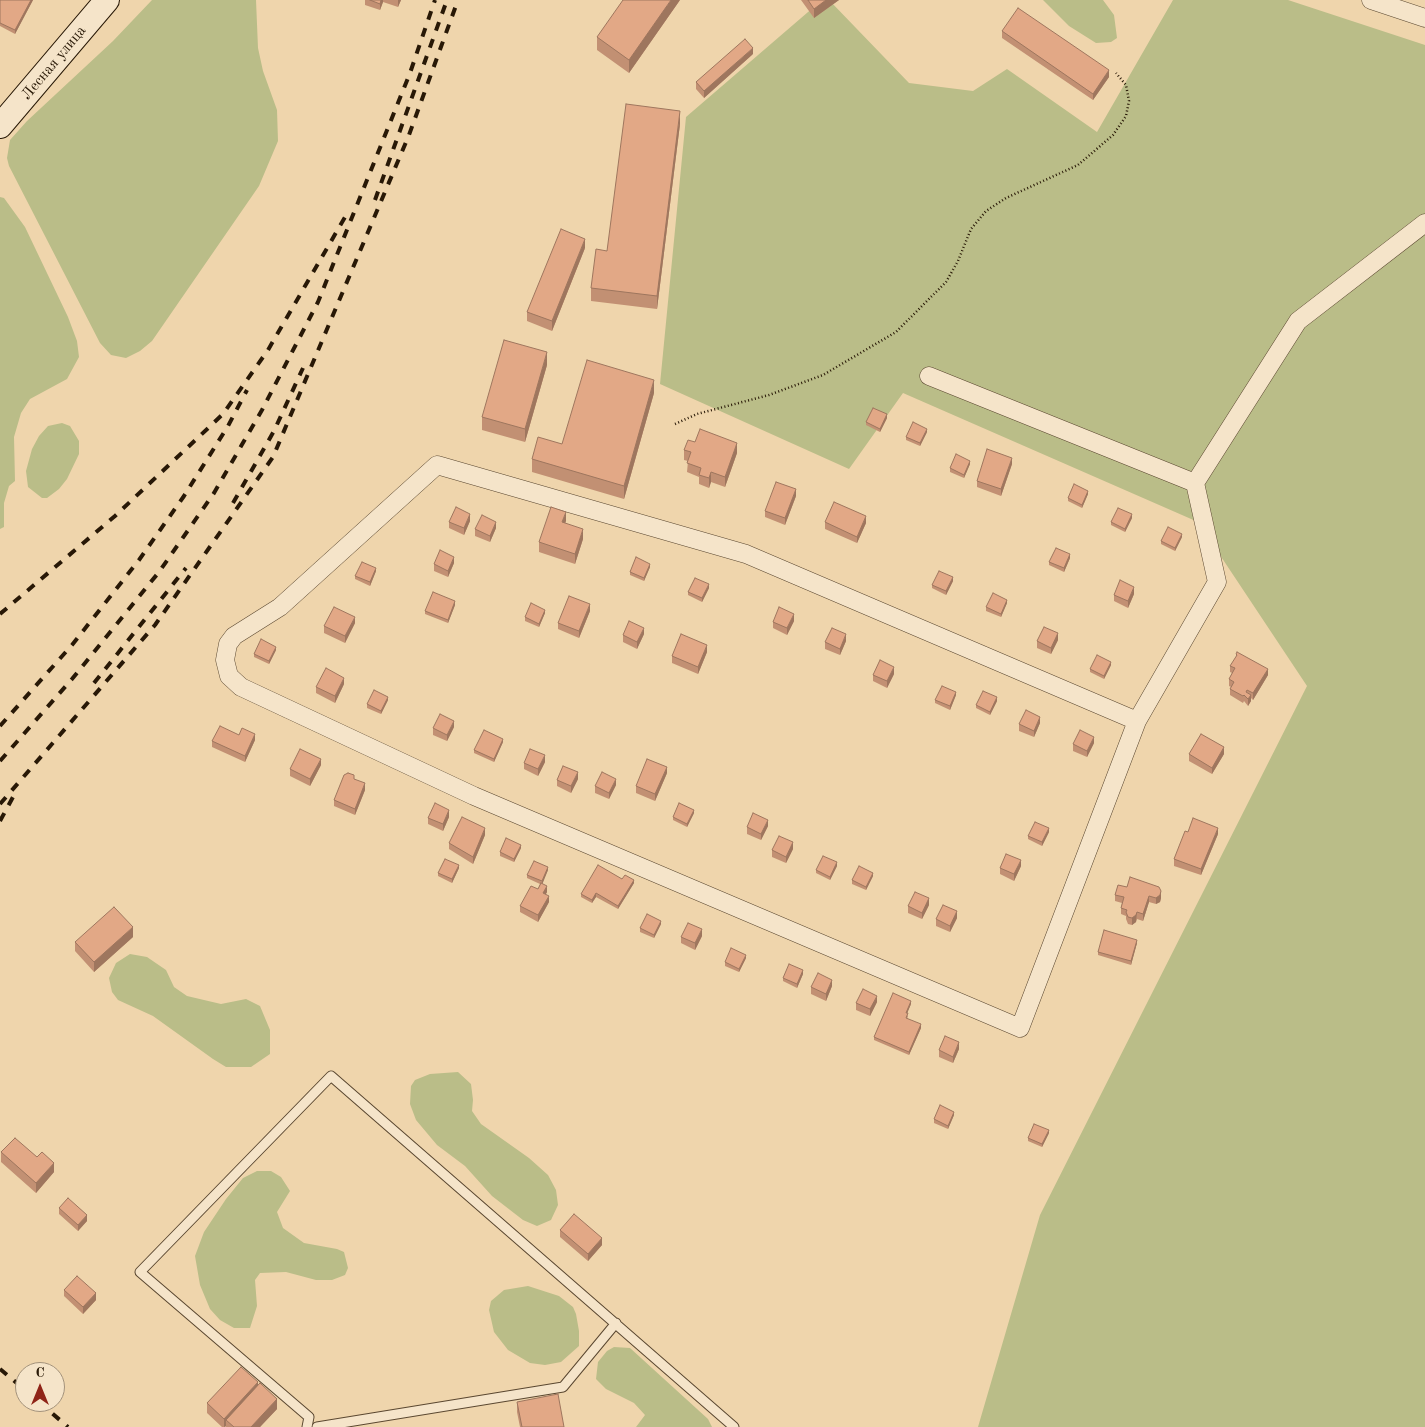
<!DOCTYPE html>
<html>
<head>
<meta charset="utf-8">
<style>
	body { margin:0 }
	#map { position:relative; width:1425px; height:1427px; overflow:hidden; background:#efd5ac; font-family:"Old Standard TT",serif }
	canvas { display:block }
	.north { position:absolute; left:15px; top:1362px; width:50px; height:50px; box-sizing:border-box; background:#f5e4c9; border:1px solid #a3927b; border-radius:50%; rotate:0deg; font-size:14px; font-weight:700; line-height:20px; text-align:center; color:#281806 }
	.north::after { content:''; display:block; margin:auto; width:18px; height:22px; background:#8f2418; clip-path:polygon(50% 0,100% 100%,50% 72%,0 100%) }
</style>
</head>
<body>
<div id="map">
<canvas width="1425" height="1427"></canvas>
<div class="north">С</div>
</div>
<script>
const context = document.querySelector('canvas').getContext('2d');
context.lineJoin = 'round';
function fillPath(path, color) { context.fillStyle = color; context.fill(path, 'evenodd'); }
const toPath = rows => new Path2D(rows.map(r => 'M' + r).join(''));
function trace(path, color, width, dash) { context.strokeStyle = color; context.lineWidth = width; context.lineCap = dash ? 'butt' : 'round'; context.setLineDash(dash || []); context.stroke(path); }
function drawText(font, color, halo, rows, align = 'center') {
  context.font = font + ' "Old Standard TT",serif'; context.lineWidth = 5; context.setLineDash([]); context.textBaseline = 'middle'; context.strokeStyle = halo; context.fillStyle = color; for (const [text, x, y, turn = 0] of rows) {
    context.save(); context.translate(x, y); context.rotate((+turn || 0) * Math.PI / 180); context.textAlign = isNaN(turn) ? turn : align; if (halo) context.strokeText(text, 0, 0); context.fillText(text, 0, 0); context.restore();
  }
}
fillPath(toPath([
	[152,0,256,0,258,48,263,71,277,110,278,141,259,186,152,341,140,351,126,358,111,355,100,343,9,166,7,158,10,140,27,121,113,41],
	[822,0,829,0,909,83,973,91,1007,69,1097,132,1173,0,1288,0,1425,45,1425,1427,978,1427,1040,1215,1307,686,1198,522,903,393,849,469,660,384,686,117],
	[1043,0,1103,0,1114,15,1117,38,1111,42,1096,43,1069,26],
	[0,197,4,198,25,227,68,317,77,341,79,357,67,379,30,399,21,413,14,437,15,481,9,486,4,503,4,527,0,529],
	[62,423,70,426,79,441,79,454,67,479,59,489,47,498,42,498,28,487,26,471,32,449,39,436,48,426],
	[130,954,147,957,166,970,174,987,187,996,221,1004,246,999,260,1006,270,1030,270,1054,251,1067,226,1067,213,1059,153,1016,118,1000,112,992,109,978,116,963],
	[458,1072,471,1084,473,1100,472,1111,481,1124,529,1158,548,1175,556,1190,558,1205,551,1220,537,1226,523,1220,492,1196,465,1166,437,1145,416,1120,410,1104,411,1086,415,1080,430,1074],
	[271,1171,281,1177,290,1191,277,1212,283,1228,304,1243,337,1249,344,1252,348,1268,345,1275,332,1280,316,1280,286,1272,260,1273,255,1280,257,1306,250,1328,234,1328,220,1320,210,1309,200,1285,195,1256,204,1232,226,1199,243,1178,257,1171],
	[528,1286,559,1296,573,1307,576,1314,579,1331,579,1346,561,1362,545,1365,530,1363,508,1350,494,1332,489,1310,491,1301,504,1290],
	[614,1347,630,1348,708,1419,712,1427,636,1427,645,1415,634,1403,606,1389,596,1379,598,1362,607,1351]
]), '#babd88');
const lane = toPath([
	[307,1427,309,1417,140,1272,331,1076,734,1427],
	[317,1427,563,1387,616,1323]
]);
const street = toPath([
	[1371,0,1425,18],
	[929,376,1195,483],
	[1137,721,1020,1028,474,796,241,687,229,676,225,660,228,644,234,636,280,607,437,465,746,554,1137,721,1217,582,1195,483,1298,321,1425,223]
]);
const secondary = toPath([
	[0,126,107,0]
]);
trace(lane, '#5a4730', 11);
trace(street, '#5a4730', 19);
trace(secondary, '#281806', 26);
trace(toPath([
	[675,424,697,414,769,395,823,375,896,332,946,282,958,261,971,229,986,211,1006,198,1078,165,1113,135,1126,116,1129,101,1126,85,1116,73]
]), '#281806', 2.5, [1, 2.5]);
trace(lane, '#f5e4c9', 9);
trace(street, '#f5e4c9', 18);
trace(secondary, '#f5e4c9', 24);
trace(toPath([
	[375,200,447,0],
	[233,503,274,431,303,368],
	[0,614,115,516,223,414,268,350,348,212],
	[94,683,186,568],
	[0,726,72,645,139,560,184,496,228,426,247,390],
	[0,761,72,679,159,572,214,493,262,410,318,302,410,73,435,0],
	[0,804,155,625,273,457,409,135,458,0],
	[0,821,13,797],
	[0,1369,25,1390],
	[39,1402,68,1427]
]), '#281806', 4, [9, 9]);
fillPath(toPath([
	[0,0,33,0,15,34,0,26],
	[365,0,401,0,398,7,383,2,380,10,365,5],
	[680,0,629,73,597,50,597,37],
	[801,0,839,0,814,18],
	[1002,31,1109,77,1093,100,1002,38],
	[753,54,704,98,696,89,696,82],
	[680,124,657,309,591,301,591,288],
	[585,248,552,331,527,321,527,312],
	[547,365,525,442,482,430,482,417],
	[654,393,624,499,532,472,532,459,562,444],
	[887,418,880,432,866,425,866,422],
	[927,432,920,446,906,440,906,437],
	[695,442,737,453,725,487,711,482,709,488,699,484,699,477,687,472,688,461,684,460,684,450],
	[970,464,964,478,950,472,950,468],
	[1012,464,1001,496,977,487,977,481],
	[1088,494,1082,508,1068,501,1068,498],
	[796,496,785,525,765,517,765,511],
	[1132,518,1125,532,1111,525,1111,522],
	[470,521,464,535,449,528,449,522],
	[566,521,565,523,583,539,575,564,539,552,539,542],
	[825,522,866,523,857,543,825,529],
	[496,528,490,542,475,536,475,529],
	[1182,537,1175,551,1161,544,1161,541],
	[1070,558,1064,572,1049,565,1049,562],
	[454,563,448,577,434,571,434,564],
	[650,567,644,581,630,575,630,572],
	[376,571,370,586,355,579,355,576],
	[953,581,946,595,932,588,932,585],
	[709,588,702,602,688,595,688,592],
	[1134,594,1128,608,1114,601,1114,595],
	[1007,603,1001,617,986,611,986,607],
	[455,605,448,623,425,614,425,611],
	[590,611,579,638,558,629,558,623],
	[545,613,539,627,525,621,525,617],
	[794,621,787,635,773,628,773,622],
	[355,623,345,643,324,633,324,626],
	[644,634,637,649,623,642,623,635],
	[1058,640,1051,654,1037,648,1037,641],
	[846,641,840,655,825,649,825,642],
	[276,650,269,664,254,657,254,654],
	[707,652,698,674,672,663,672,656],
	[1236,654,1268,675,1253,700,1251,698,1251,701,1248,706,1244,701,1243,703,1230,695,1230,689,1231,687,1229,686,1229,679,1232,673,1230,672,1230,666,1236,658],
	[1111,665,1104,679,1090,672,1090,669],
	[894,674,887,688,873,681,873,675],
	[344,684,335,703,316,693,316,687],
	[956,695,950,710,935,703,935,700],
	[388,700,381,714,367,708,367,704],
	[997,701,990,715,976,708,976,705],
	[1040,723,1034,737,1019,731,1019,724],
	[454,727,447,741,433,735,433,728],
	[255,740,245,762,212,747,212,741],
	[503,742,494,762,474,753,474,750],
	[1094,743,1087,757,1073,751,1073,744],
	[1189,754,1224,754,1212,774,1189,761],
	[545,762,538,776,524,769,524,763],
	[321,765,310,786,290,776,290,769],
	[667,773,655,801,636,793,636,786],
	[354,779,365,790,355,815,334,806,334,800],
	[578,779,571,793,557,786,557,780],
	[616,785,609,799,595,793,595,786],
	[694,813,687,827,673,820,673,817],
	[449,817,443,831,428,824,428,818],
	[768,826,761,840,747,834,747,827],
	[1049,832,1042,846,1028,839,1028,836],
	[1218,834,1201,875,1174,866,1174,859],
	[485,835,473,864,449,849,449,843],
	[521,848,514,862,500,856,500,852],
	[793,849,786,863,772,857,772,850],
	[837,866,830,880,816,873,816,870],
	[1021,866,1014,881,1000,874,1000,868],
	[459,868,452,883,438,876,438,873],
	[548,870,542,883,547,892,546,894,549,902,538,922,520,912,520,906,538,889,540,884,527,878,527,875],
	[873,876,866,890,852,884,852,880],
	[622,879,634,883,618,909,596,897,592,903,581,897,581,894],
	[1118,885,1161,898,1160,902,1156,904,1149,902,1143,921,1137,919,1136,922,1132,925,1128,924,1126,919,1126,916,1121,914,1121,908,1122,903,1115,901,1115,895],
	[929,905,922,919,908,913,908,906],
	[957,918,950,932,936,926,936,919],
	[661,924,654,938,640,932,640,928],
	[702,936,695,950,681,943,681,937],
	[133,937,94,972,75,951,75,942],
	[1137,943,1131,965,1098,955,1098,952],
	[746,958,739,972,725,966,725,962],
	[803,974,797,988,783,981,783,978],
	[832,986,826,1001,811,994,811,987],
	[877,1002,870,1016,856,1010,856,1003],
	[911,1004,907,1013,908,1017,907,1018,921,1028,909,1055,874,1040,874,1037],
	[959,1049,953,1063,939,1057,939,1050],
	[954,1115,948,1129,934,1123,934,1119],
	[1049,1133,1042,1147,1028,1141,1028,1138],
	[1,1152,54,1172,36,1193,1,1162],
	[59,1208,87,1221,78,1231,59,1214],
	[560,1230,602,1245,588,1261,560,1237],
	[64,1290,96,1300,83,1314,64,1296],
	[258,1386,277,1409,260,1427,226,1427,226,1426,225,1427,222,1427,207,1413,207,1403],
	[517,1402,564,1427,520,1427,517,1412]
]), '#c29073');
fillPath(toPath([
	[31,0,33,0,15,34,15,30],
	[381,0,383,0,383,2,380,10,380,4],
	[398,0,401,0,398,7],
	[671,0,680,0,629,73,629,60],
	[826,0,839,0,814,18,814,9],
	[753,48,753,54,704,98,704,91],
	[1109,70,1109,77,1093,100,1093,94],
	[680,111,680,124,657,309,657,296],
	[585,239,585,248,552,331,552,321],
	[547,352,547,365,525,442,525,429],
	[654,380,654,393,624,499,624,486],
	[887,414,887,418,880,432,880,429],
	[927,429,927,432,920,446,920,443],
	[737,443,737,453,725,487,725,477],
	[1012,458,1012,464,1001,496,1001,489],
	[970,461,970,464,964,478,964,475],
	[711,472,711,482,709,488,709,478],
	[796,489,796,496,785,525,785,518],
	[1088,491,1088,494,1082,508,1082,505],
	[566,512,566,521,562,531,562,522],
	[470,514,470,521,464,535,464,528],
	[1132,514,1132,518,1125,532,1125,529],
	[866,516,866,523,857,543,857,537],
	[496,522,496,528,490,542,490,536],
	[583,529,583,539,575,564,575,554],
	[1182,534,1182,537,1175,551,1175,548],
	[1070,554,1070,558,1064,572,1064,568],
	[454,557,454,563,448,577,448,571],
	[650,564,650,567,644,581,644,578],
	[376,568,376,571,370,586,370,582],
	[953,577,953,581,946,595,946,591],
	[709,584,709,588,702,602,702,598],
	[1134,587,1134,594,1128,608,1128,601],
	[1007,600,1007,603,1001,617,1001,614],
	[455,601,455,605,448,623,448,620],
	[590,604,590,611,579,638,579,631],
	[545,610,545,613,539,627,539,624],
	[794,614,794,621,787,635,787,628],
	[355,617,355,623,345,643,345,636],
	[644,628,644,634,637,649,637,642],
	[1058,633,1058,640,1051,654,1051,648],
	[846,634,846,641,840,655,840,649],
	[707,645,707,652,698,674,698,667],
	[276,647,276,650,269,664,269,661],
	[1111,662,1111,665,1104,679,1104,676],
	[894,667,894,674,887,688,887,681],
	[1268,669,1268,675,1253,700,1253,693],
	[344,678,344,684,335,703,335,696],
	[956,692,956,695,950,710,950,706],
	[1251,695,1251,701,1248,706,1248,699],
	[388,697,388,700,381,714,381,711],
	[997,697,997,701,990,715,990,712],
	[1040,717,1040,723,1034,737,1034,731],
	[454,721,454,727,447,741,447,735],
	[255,734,255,740,245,762,245,756],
	[1094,737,1094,743,1087,757,1087,751],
	[503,739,503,742,494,762,494,759],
	[1224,747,1224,754,1212,774,1212,768],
	[545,755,545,762,538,776,538,769],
	[321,759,321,765,310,786,310,779],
	[667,767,667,773,655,801,655,794],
	[578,772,578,779,571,793,571,786],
	[616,779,616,785,609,799,609,793],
	[365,783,365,790,355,815,355,809],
	[449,810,449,817,443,831,443,824],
	[694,810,694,813,687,827,687,824],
	[768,820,768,826,761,840,761,834],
	[485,828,485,835,473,864,473,857],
	[1049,828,1049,832,1042,846,1042,842],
	[1218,828,1218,834,1201,875,1201,869],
	[793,842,793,849,786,863,786,857],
	[521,845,521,848,514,862,514,859],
	[1021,860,1021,866,1014,881,1014,874],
	[837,862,837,866,830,880,830,877],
	[459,865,459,868,452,883,452,879],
	[548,867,548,870,542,885,542,881],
	[873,873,873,876,866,890,866,887],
	[634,880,634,883,618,909,618,906],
	[547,886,547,892,543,899,543,893],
	[1161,891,1161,898,1160,902,1156,904,1156,898],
	[596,893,596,897,592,903,592,900],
	[549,896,549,902,538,922,538,915],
	[1149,896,1149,902,1143,921,1143,914],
	[929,898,929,905,922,919,922,913],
	[957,911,957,918,950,932,950,926],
	[1137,912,1136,922,1132,925,1132,918],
	[661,921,661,924,654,938,654,935],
	[133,927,133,937,94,972,94,962],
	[702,929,702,936,695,950,695,943],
	[1137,940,1137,943,1131,965,1131,961],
	[746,955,746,958,739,972,739,969],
	[803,970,803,974,797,988,797,984],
	[832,980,832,986,826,1001,826,994],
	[877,996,877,1002,870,1016,870,1009],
	[911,1001,911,1004,906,1016,906,1013],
	[921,1024,921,1028,909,1055,909,1052],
	[959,1042,959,1049,953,1063,953,1057],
	[954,1112,954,1115,948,1129,948,1126],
	[1049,1130,1049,1133,1042,1147,1042,1144],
	[54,1163,54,1172,36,1193,36,1183],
	[87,1215,87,1221,78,1231,78,1225],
	[602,1238,602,1245,588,1261,588,1254],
	[96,1293,96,1300,83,1314,83,1307],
	[258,1382,258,1392,226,1420,226,1426,224,1427,224,1419],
	[277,1399,277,1409,260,1427,251,1427]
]), '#9e765e');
const building = toPath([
	[0,0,31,0,15,30,0,23,0,0],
	[370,0,381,0,380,4,370,0],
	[623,0,671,0,629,60,597,37,623,0],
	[808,0,826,0,814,9,808,0],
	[1018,8,1109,70,1093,94,1002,31,1018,8],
	[745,39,753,48,704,91,696,82,745,39],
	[626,104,680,111,657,296,591,288,596,249,607,251,626,104],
	[561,229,585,239,552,321,527,312,561,229],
	[504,340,547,352,525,429,482,417,504,340],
	[587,360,654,380,624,486,532,459,538,437,562,444,587,360],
	[873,408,887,414,880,429,866,422,873,408],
	[913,422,927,429,920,443,906,437,913,422],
	[700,429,737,443,725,477,711,472,709,478,699,475,701,468,687,463,691,452,684,450,688,440,695,442,700,429],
	[987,449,1012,458,1001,489,977,481,987,449],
	[956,454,970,461,964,475,950,468,956,454],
	[776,482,796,489,785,518,765,511,776,482],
	[1074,484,1088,491,1082,505,1068,498,1074,484],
	[834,502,866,516,857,537,825,522,834,502],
	[456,507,470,514,464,528,449,522,456,507],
	[551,507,566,512,562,522,583,529,575,554,539,542,551,507],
	[1118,508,1132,514,1125,529,1111,522,1118,508],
	[482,515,496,522,490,536,475,529,482,515],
	[1168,527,1182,534,1175,548,1161,541,1168,527],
	[1056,548,1070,554,1064,568,1049,562,1056,548],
	[440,550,454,557,448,571,434,564,440,550],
	[636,557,650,564,644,578,630,572,636,557],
	[362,562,376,568,370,582,355,576,362,562],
	[939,571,953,577,946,591,932,585,939,571],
	[695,578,709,584,702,598,688,592,695,578],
	[1120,580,1134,587,1128,601,1114,595,1120,580],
	[433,592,455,601,448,620,425,611,433,592],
	[993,593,1007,600,1001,614,986,607,993,593],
	[569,596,590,604,579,631,558,623,569,596],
	[531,603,545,610,539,624,525,617,531,603],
	[334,607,355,617,345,636,324,626,334,607],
	[779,607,794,614,787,628,773,622,779,607],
	[629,621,644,628,637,642,623,635,629,621],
	[1044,627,1058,633,1051,648,1037,641,1044,627],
	[832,628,846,634,840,649,825,642,832,628],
	[681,634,707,645,698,667,672,656,681,634],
	[261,639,276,647,269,661,254,654,261,639],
	[1237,652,1268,669,1253,693,1247,690,1246,692,1251,695,1248,699,1244,695,1243,696,1230,689,1234,682,1229,679,1235,668,1230,666,1237,655,1236,654,1237,652],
	[1097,655,1111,662,1104,676,1090,669,1097,655],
	[880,660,894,667,887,681,873,675,880,660],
	[326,668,344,678,335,696,316,687,326,668],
	[942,686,956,692,950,706,935,700,942,686],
	[374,690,388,697,381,711,367,704,374,690],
	[983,691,997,697,990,712,976,705,983,691],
	[1026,710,1040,717,1034,731,1019,724,1026,710],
	[440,714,454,721,447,735,433,728,440,714],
	[220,726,239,735,242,728,255,734,245,756,212,741,220,726],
	[484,730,503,739,494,759,474,750,484,730],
	[1080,730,1094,737,1087,751,1073,744,1080,730],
	[1201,734,1224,747,1212,768,1189,754,1201,734],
	[300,749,321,759,310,779,290,769,300,749],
	[530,749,545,755,538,769,524,763,530,749],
	[647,759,667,767,655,794,636,786,647,759],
	[563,766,578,772,571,786,557,780,563,766],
	[602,772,616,779,609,793,595,786,602,772],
	[348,773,354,775,354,779,365,783,355,809,334,800,344,775,348,773],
	[435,803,449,810,443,824,428,818,435,803],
	[679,803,694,810,687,824,673,817,679,803],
	[753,813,768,820,761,834,747,827,753,813],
	[462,817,485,828,473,857,449,843,462,817],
	[1193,818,1218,828,1201,869,1174,859,1185,831,1188,832,1193,818],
	[1035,822,1049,828,1042,842,1028,836,1035,822],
	[779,836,793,842,786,857,772,850,779,836],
	[506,838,521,845,514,859,500,852,506,838],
	[1006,854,1021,860,1014,874,1000,868,1006,854],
	[823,856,837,862,830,877,816,870,823,856],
	[445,859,459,865,452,879,438,873,445,859],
	[534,861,548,867,542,881,527,875,534,861],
	[598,865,622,879,625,875,634,880,618,906,596,893,592,900,581,894,598,865],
	[859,866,873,873,866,887,852,880,859,866],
	[1130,877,1159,887,1161,891,1160,895,1156,898,1149,896,1143,914,1137,912,1136,915,1132,918,1128,917,1126,912,1127,910,1121,908,1124,897,1115,895,1118,885,1127,887,1130,877],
	[541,883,547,886,543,893,549,896,538,915,520,906,531,886,538,889,541,883],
	[915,892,929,898,922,913,908,906,915,892],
	[943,905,957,911,950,926,936,919,943,905],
	[114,907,133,927,94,962,75,942,114,907],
	[647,914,661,921,654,935,640,928,647,914],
	[688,923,702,929,695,943,681,937,688,923],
	[1104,930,1137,940,1131,961,1098,952,1104,930],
	[731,948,746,955,739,969,725,962,731,948],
	[789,964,803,970,797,984,783,978,789,964],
	[818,973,832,980,826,994,811,987,818,973],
	[863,989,877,996,870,1009,856,1003,863,989],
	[893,993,911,1001,906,1013,908,1013,906,1018,921,1024,909,1052,874,1037,893,993],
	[945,1036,959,1042,953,1057,939,1050,945,1036],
	[940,1105,954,1112,948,1126,934,1119,940,1105],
	[1034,1124,1049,1130,1042,1144,1028,1138,1034,1124],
	[15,1138,37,1157,42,1152,54,1163,36,1183,1,1152,15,1138],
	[68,1198,87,1215,78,1225,59,1208,68,1198],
	[574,1214,602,1238,588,1254,560,1230,574,1214],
	[77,1276,96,1293,83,1307,64,1290,77,1276],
	[241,1367,258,1382,224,1419,207,1403,241,1367],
	[260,1383,277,1399,251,1427,234,1427,226,1420,260,1383],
	[558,1394,564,1427,522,1427,517,1402,558,1394]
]);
fillPath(building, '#e2a886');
trace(building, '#9e765e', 1);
drawText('15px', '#281806', '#f5e4c9', [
	["Лесная улица",54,63,-50]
]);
</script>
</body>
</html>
